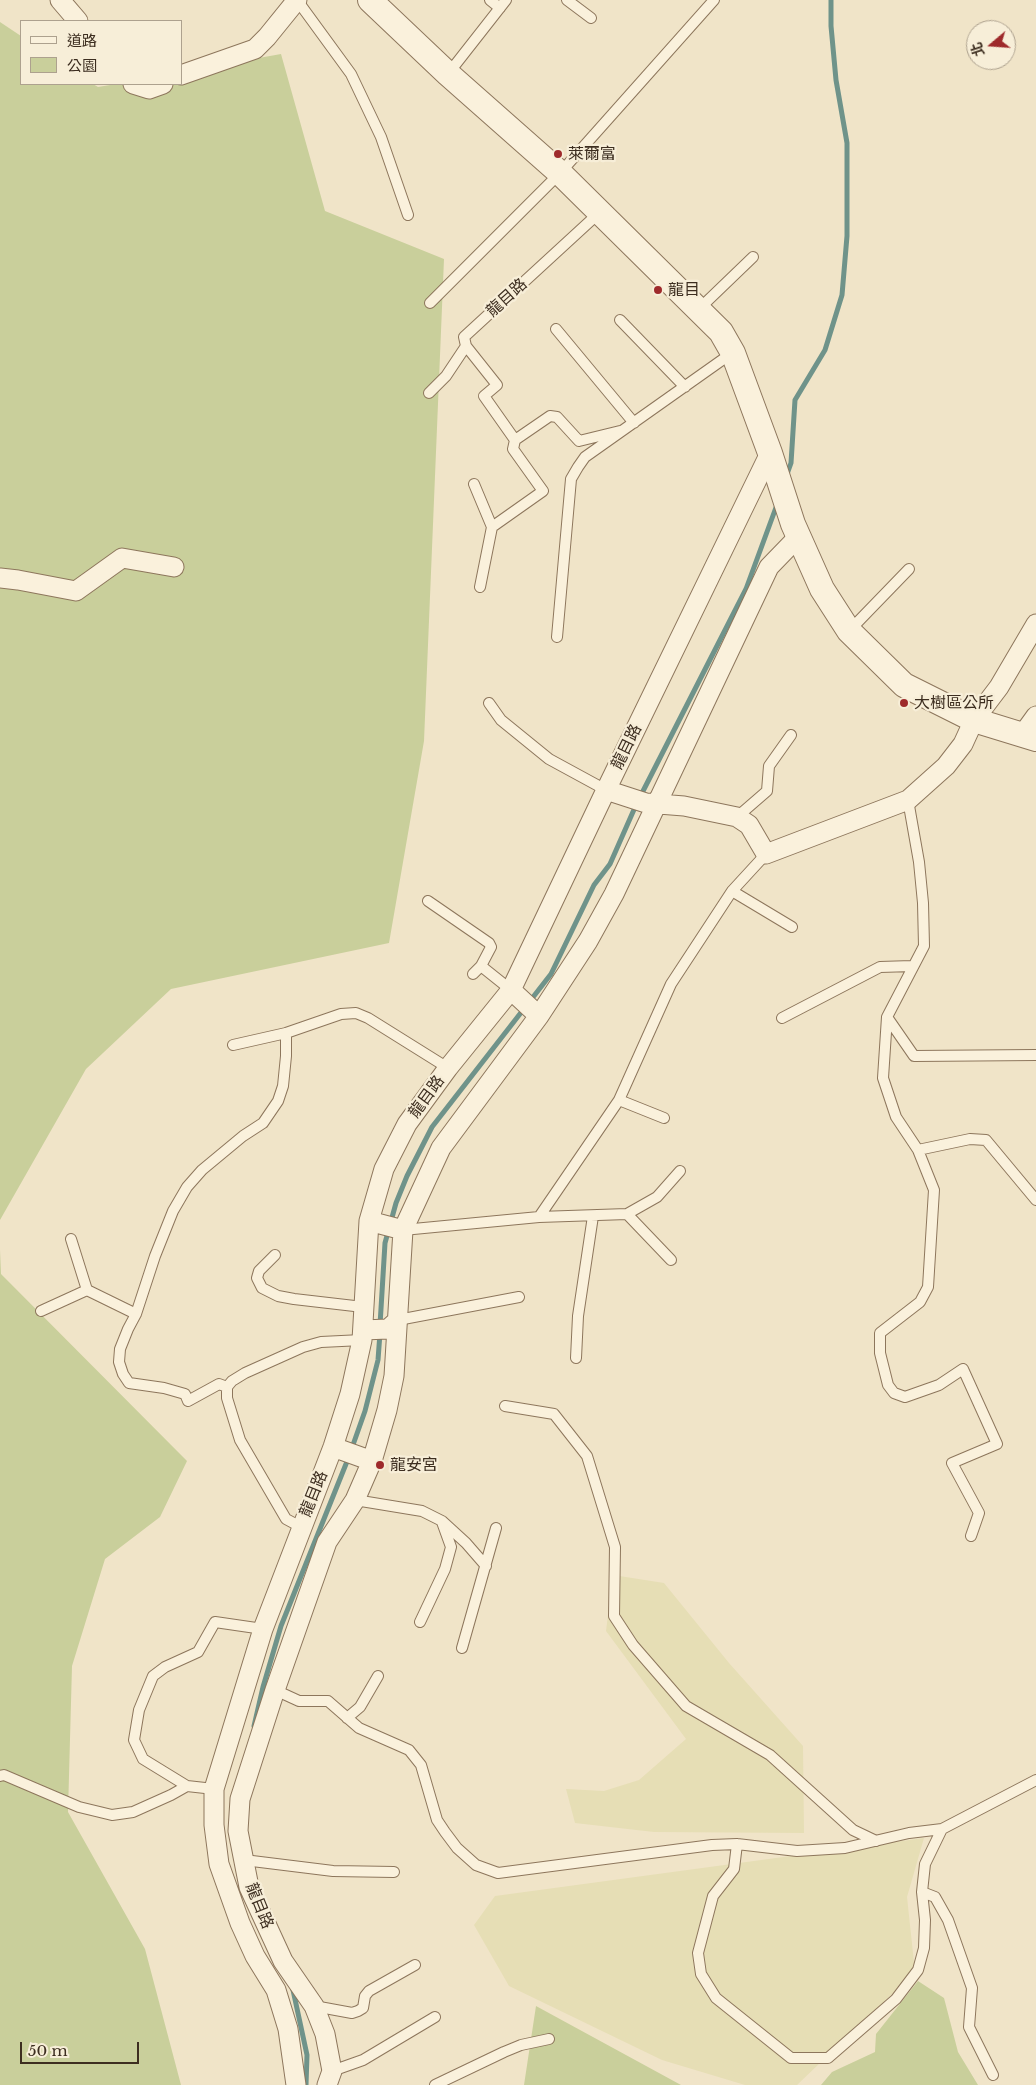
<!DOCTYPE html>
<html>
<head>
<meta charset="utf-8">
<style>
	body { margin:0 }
	#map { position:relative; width:1036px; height:2085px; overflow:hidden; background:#f0e4c8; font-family:"Libre Baskerville","Noto Sans TC",serif }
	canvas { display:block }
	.legend { position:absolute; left:20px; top:20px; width:162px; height:65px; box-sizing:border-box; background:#f7eed8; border:1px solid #ada18e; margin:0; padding:6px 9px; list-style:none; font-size:15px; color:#3d2e20 }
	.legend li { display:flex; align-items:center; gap:10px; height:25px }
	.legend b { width:25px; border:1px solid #ada18e }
	.north { position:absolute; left:966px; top:20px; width:50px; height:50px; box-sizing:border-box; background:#f7eed8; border:1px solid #ada18e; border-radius:50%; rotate:252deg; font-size:14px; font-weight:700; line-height:20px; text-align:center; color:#3d2e20 }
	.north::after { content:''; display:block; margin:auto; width:18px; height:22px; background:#9e2a2b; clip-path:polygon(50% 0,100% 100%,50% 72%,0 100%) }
	.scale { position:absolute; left:20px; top:2042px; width:119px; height:22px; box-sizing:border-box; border:2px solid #3d2e20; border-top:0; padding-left:6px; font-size:15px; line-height:18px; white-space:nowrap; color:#3d2e20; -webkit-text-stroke:4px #f7eed8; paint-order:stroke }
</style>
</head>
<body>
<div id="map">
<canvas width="1036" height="2085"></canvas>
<ul class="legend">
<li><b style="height:6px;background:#faf1dc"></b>道路</li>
<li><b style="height:14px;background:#c9cf9b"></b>公園</li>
</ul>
<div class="north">北</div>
<div class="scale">50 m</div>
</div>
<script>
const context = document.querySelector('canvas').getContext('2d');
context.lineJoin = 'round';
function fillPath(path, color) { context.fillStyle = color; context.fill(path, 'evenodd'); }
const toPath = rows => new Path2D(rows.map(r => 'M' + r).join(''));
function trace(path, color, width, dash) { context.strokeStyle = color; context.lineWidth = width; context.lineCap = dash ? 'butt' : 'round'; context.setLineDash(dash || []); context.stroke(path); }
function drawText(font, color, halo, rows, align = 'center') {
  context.font = font + ' "Libre Baskerville","Noto Sans TC",serif'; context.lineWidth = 4.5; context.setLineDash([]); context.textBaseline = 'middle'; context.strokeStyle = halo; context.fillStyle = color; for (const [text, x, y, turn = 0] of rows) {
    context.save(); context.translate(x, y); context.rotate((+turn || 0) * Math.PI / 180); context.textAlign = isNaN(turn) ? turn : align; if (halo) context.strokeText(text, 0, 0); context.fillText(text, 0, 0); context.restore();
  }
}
fillPath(toPath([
	[613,1575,664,1583,729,1663,803,1746,804,1833,654,1832,575,1823,566,1789,604,1791,639,1780,686,1739,606,1631],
	[924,1838,907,1897,915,1972,797,2085,745,2085,662,2060,509,1986,474,1925,495,1896]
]), '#e6deb5');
fillPath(toPath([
	[0,22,21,36,21,84,93,84,98,87,116,84,181,84,181,72,281,54,325,211,444,259,424,741,389,943,171,989,86,1069,0,1220],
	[0,1250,1,1274,187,1461,160,1517,105,1559,72,1666,68,1812,145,1949,181,2085,0,2085],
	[918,1981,944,1998,958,2052,978,2085,821,2085,832,2072,875,2052,876,2034],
	[536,2006,681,2085,524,2085]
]), '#c9cf9b');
trace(toPath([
	[786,477,791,463,795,400,825,350,842,295,847,236,847,143,836,80,831,26,831,0],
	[640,797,746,589,778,502],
	[380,1325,385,1243,396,1203,407,1176,432,1127,551,974,594,885,610,864,636,805],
	[254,1726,263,1687,281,1626,348,1459,365,1411,378,1360,380,1333],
	[293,1990,307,2055,306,2085]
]), '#6f938a', 5);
const service = toPath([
	[297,0,351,74,381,137,408,215],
	[490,0,500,8],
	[567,0,591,18],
	[448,74,506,0],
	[430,303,560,173,714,0],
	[699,309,753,257],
	[620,320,685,387],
	[556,329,634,423],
	[466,346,497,385,484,396,515,440,550,416,557,417,579,441,620,431],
	[429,393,446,376,466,346,464,337,600,212],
	[474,484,492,527],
	[480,587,492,527,543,491,513,449,515,440],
	[849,631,909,569],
	[557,637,571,479,578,467,585,457,732,353],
	[489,703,501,720,549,759,606,790],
	[908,800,919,862,923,903,924,946,887,1017,883,1078,896,1117,918,1150,934,1190,928,1287,920,1302,880,1333,880,1353,888,1385,894,1393,905,1397,939,1385,963,1369,997,1444,952,1463,979,1513,971,1536],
	[737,817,767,791,769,766,791,735],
	[732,891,792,927],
	[428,901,489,943,491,947,481,966,473,974],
	[481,966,511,990],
	[887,1017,914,1056,1036,1055],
	[782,1018,880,967,912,966],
	[233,1045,286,1033,341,1014,356,1013,368,1018,448,1068],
	[619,1100,664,1118],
	[918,1150,970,1139,986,1140,1036,1200],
	[627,1214,671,1260],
	[539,1217,619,1100,671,984,732,891,766,854],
	[403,1230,539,1217,627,1214,657,1197,680,1171],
	[275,1255,259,1271,257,1278,262,1288,278,1296,294,1299,363,1307],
	[87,1290,136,1314],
	[41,1311,87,1290,71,1239],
	[398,1320,519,1297],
	[576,1358,578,1316,593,1216],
	[227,1387,219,1384,188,1401,185,1394,164,1388,129,1383,123,1374,119,1362,120,1349,128,1329,136,1314,155,1256,173,1211,187,1187,202,1170,243,1136,263,1123,278,1101,283,1086,286,1056,286,1033],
	[505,1406,554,1414,587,1456,615,1547,614,1616,633,1645,686,1706,770,1755,853,1830,876,1841],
	[355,1500,422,1511,442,1521,466,1543,486,1566],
	[301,1527,286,1519,240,1440,227,1398,227,1387,232,1381,245,1373,303,1347,321,1342,362,1340],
	[420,1622,445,1569,451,1547,442,1522],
	[462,1648,496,1528],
	[275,1690,299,1701,328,1701,359,1728,409,1750,421,1765,437,1820,445,1832,457,1848,476,1865,498,1873,712,1845,737,1844,797,1851,845,1848,909,1833,942,1829,1036,1780],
	[347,1718,360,1707,378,1676],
	[0,1776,4,1775,79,1807,112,1815,133,1812,171,1795,187,1786,214,1789],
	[187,1786,143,1759,134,1740,139,1710,153,1676,165,1667,198,1652,215,1622,263,1629],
	[737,1844,734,1869,713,1896,698,1953,701,1974,716,1998,791,2058,828,2058,896,1999,918,1970,924,1948,925,1920,922,1892,935,1897,948,1920,972,1988,969,2027,993,2075],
	[244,1860,333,1871,394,1872],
	[922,1892,925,1864,942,1829],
	[314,2006,352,2013,358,2011,363,2008,365,1996,369,1991,415,1965],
	[332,2071,363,2060,435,2017],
	[435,2085,504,2052,521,2045,549,2039]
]);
const minor = toPath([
	[60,0,78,21],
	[181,75,255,49,267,37,297,0],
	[133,84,149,89,163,84],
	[0,578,18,580,76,591,122,558,174,567],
	[1023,734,1036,716],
	[606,790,646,803,684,806,737,817,749,825,766,854,908,800,946,766,963,744,974,720,999,687,1036,624],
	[511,990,539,1016],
	[369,1221,403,1230],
	[363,1330,388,1329,398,1320],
	[333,1447,372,1461],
	[296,2085,288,2029,276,1990,255,1956,240,1923,219,1864,214,1825,214,1789,263,1629,333,1447,350,1394,362,1340,369,1221,384,1169,407,1124,448,1068,511,990,606,790,770,453],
	[327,2085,332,2071,325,2034,314,2006,283,1961,249,1887,238,1831,240,1799,275,1690,327,1542,355,1500,372,1461,387,1410,394,1376,403,1230,441,1148,539,1016,588,941,614,894,769,567,799,536]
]);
const tertiary = toPath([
	[370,0,448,74,560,173,721,332,733,353,770,453,793,524,822,589,849,631,904,685,974,720,1036,739]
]);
trace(service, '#8d765c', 12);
trace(minor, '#8d765c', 21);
trace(tertiary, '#8d765c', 26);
trace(service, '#faf1dc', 10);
trace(minor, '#faf1dc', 19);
trace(tertiary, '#faf1dc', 24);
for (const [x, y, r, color] of [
	[558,154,5,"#9e2a2b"],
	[658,290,5,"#9e2a2b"],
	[904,703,5,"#9e2a2b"],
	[380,1465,5,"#9e2a2b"]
]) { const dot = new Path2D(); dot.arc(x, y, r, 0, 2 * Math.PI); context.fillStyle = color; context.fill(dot); trace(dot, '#f7eed8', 2); }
drawText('16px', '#3d2e20', '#f7eed8', [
	["萊爾富",568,154],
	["龍目",668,290],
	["大樹區公所",914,703],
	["龍安宮",390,1465]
], 'left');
drawText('16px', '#3d2e20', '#f7eed8', [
	["龍目路",507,298,-42],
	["龍目路",627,747,-64],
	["龍目路",427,1097,-54],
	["龍目路",314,1494,-68],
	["龍目路",259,1906,68]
]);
</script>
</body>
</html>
